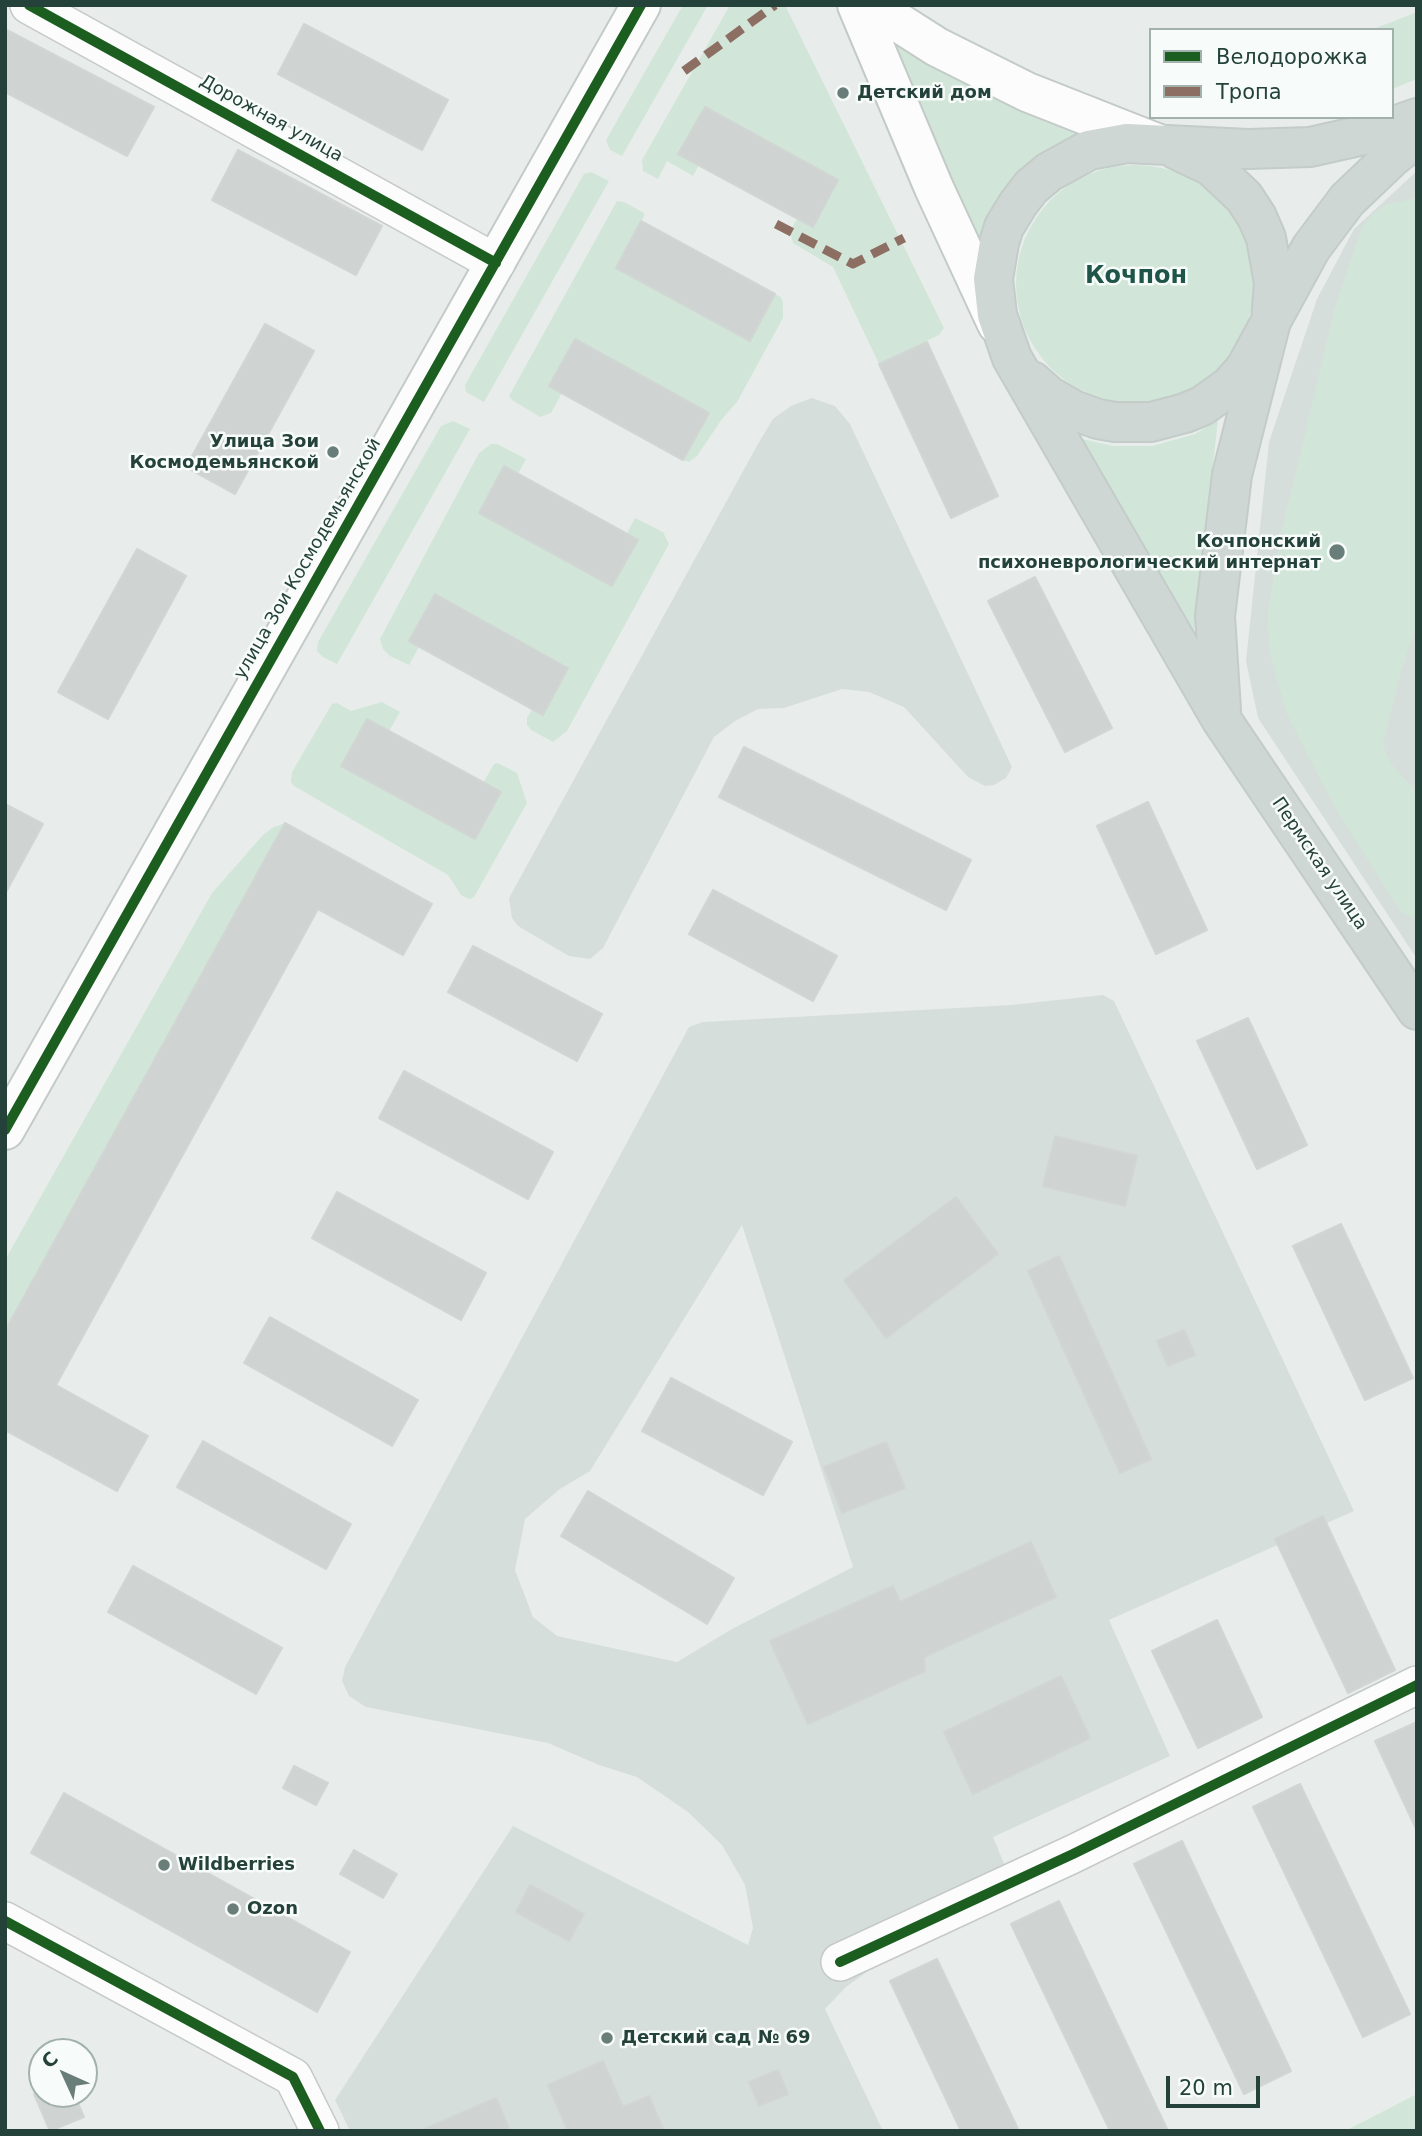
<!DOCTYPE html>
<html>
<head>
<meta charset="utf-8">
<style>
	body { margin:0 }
	#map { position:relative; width:1422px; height:2136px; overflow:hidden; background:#e8edeb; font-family:"DejaVu Sans",sans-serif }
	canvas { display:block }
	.frame { position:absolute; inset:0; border:7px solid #24423a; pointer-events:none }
	.legend { position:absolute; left:1149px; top:28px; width:245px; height:91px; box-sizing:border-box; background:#f7fbf9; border:2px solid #a3b1ad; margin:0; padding:9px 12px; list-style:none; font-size:21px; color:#24423a }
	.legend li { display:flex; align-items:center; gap:14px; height:35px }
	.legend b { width:35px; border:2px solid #a3b1ad }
	.north { position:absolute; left:28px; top:2038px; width:70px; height:70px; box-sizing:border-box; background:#f7fbf9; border:2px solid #a3b1ad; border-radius:50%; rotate:315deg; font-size:19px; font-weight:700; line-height:28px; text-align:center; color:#24423a }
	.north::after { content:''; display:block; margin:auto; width:24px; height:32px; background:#697e78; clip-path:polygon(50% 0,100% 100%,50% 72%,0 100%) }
	.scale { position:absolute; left:1166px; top:2076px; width:94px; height:32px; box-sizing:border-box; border:4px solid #24423a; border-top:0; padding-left:9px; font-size:21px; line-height:24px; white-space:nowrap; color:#24423a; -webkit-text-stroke:5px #f7fbf9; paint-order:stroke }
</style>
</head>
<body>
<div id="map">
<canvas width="1422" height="2136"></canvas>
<div class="frame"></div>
<ul class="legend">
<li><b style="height:9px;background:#1b5e20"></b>Велодорожка</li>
<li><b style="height:9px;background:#8d6e63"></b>Тропа</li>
</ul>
<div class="north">С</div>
<div class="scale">20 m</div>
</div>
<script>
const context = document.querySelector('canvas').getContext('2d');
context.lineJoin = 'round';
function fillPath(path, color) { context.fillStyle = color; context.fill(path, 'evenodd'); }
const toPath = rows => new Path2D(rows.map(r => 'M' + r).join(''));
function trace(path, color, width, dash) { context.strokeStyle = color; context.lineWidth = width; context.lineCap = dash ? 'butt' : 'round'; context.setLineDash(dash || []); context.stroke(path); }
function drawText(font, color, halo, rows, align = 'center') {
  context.font = font + ' "DejaVu Sans",sans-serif'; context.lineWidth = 5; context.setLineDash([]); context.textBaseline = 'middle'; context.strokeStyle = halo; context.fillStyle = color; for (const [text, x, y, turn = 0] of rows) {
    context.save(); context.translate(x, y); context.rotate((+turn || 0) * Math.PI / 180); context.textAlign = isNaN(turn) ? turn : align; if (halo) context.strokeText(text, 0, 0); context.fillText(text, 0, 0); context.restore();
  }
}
fillPath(toPath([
	[1417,171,1417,959,1258,718,1246,661,1269,442,1317,299,1354,229],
	[812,398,835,406,850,424,1012,767,1006,778,994,785,985,786,968,777,904,707,869,692,842,689,784,708,758,709,735,721,714,737,603,948,590,959,569,956,518,926,512,918,509,898,759,442,773,419,791,406],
	[1103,995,1114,1001,1354,1511,1109,1620,1170,1756,993,1837,1019,1899,875,1966,846,1987,825,2009,883,2131,350,2131,335,2100,513,1826,748,1945,753,1928,745,1885,722,1845,688,1812,637,1777,599,1765,548,1743,366,1707,349,1696,342,1681,345,1667,689,1027,703,1022,1011,1005],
	[742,1225,853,1567,732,1629,677,1662,557,1636,533,1617,515,1570,525,1519,560,1489,590,1471]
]), '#d6dedb');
fillPath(toPath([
	[683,5,708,5,622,156,610,150,606,140],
	[730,5,785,5,944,328,939,335,879,364,833,267,793,243,790,232,794,224,797,219,813,227,838,180,705,107,679,153,699,165,693,176,667,161,658,179,643,171,642,160],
	[1417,12,1417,79,1392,89,1392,30,1371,30],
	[876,23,1108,134,1073,146,984,271],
	'1016 284a119 119 0 1 1 238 0a119 119 0 1 1-238 0Z',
	[591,172,609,181,484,402,466,392,465,385,584,174],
	[1417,198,1417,624,1402,668,1383,742,1386,755,1395,769,1417,792,1417,918,1414,918,1401,912,1336,809,1286,712,1269,649,1268,612,1281,535,1335,308,1362,227,1373,214,1388,204],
	[617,201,624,202,644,213,644,216,616,268,750,341,775,294,781,297,783,302,783,318,737,402,722,419,697,456,689,462,683,460,709,413,576,339,549,386,562,393,551,413,540,417,512,400,509,396],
	[1218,420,1194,632,1082,439,1113,446,1152,446,1195,434],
	[453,421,470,429,337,664,323,657,317,651,318,642,441,426],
	[491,444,497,444,526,459,518,474,504,466,479,513,612,586,638,540,627,533,635,518,663,532,669,544,567,731,553,742,531,730,527,725,527,718,532,709,543,714,568,667,435,594,409,641,419,647,409,665,390,656,383,649,380,639,479,453],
	[382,702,400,712,389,731,367,719,341,766,475,839,500,792,483,783,494,764,498,763,517,773,527,803,474,897,469,899,461,895,448,875,294,786,291,782,292,772,332,704,337,703,351,711],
	[285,823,5,1331,5,1260,212,893,263,835,272,828],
	[1417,2094,1417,2131,1345,2131]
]), '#d1e6d8');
const building = toPath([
	[304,24,448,100,422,150,278,74,304,24],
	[5,29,154,107,127,156,5,92,5,29],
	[705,107,838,180,813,227,678,154,705,107],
	[238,150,382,226,356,275,212,200,238,150],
	[641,221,775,294,750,341,616,268,641,221],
	[265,324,314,351,235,494,186,467,265,324],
	[575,339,709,413,683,460,549,386,575,339],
	[927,342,998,496,951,518,879,364,927,342],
	[504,466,638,540,612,586,479,513,504,466],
	[137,549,186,576,108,719,58,692,137,549],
	[1035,577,1112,728,1065,752,988,601,1035,577],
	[435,594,568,668,543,715,409,641,435,594],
	[367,719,501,792,475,839,341,766,367,719],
	[744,747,971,860,946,910,719,797,744,747],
	[1148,802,1207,930,1156,954,1097,826,1148,802],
	[5,804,43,824,5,894,5,804],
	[285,823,432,904,403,955,318,909,56,1385,148,1436,117,1491,5,1430,5,1331,285,823],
	[713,890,837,956,813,1001,689,934,713,890],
	[473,946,602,1014,577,1061,448,992,473,946],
	[1248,1018,1307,1145,1257,1169,1197,1041,1248,1018],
	[404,1071,553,1152,528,1199,379,1118,404,1071],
	[1055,1136,1137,1156,1125,1206,1043,1186,1055,1136],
	[337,1192,486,1273,461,1320,312,1238,337,1192],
	[956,1197,998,1254,886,1338,844,1280,956,1197],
	[1341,1224,1413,1378,1365,1400,1293,1246,1341,1224],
	[1059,1256,1151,1459,1120,1473,1028,1271,1059,1256],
	[270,1317,418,1400,392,1446,244,1363,270,1317],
	[1184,1330,1195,1355,1168,1366,1157,1341,1184,1330],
	[671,1378,792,1442,763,1495,642,1431,671,1378],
	[203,1441,351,1524,326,1569,177,1487,203,1441],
	[886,1442,905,1488,842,1513,824,1467,886,1442],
	[588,1491,734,1578,707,1624,561,1536,588,1491],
	[1323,1516,1395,1670,1348,1693,1275,1539,1323,1516],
	[1031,1542,1056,1597,924,1657,925,1671,808,1724,770,1641,893,1586,900,1602,1031,1542],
	[133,1566,282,1648,256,1694,108,1612,133,1566],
	[1217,1620,1262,1717,1198,1748,1152,1651,1217,1620],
	[1061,1676,1090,1738,973,1794,944,1732,1061,1676],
	[1417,1722,1417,1831,1375,1741,1417,1722],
	[294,1766,328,1783,316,1805,283,1788,294,1766],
	[1300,1784,1410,2014,1363,2037,1253,1807,1300,1784],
	[64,1793,350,1952,317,2012,31,1853,64,1793],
	[1182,1841,1291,2071,1244,2094,1134,1864,1182,1841],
	[354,1850,397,1874,383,1898,340,1874,354,1850],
	[530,1885,584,1914,569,1941,516,1912,530,1885],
	[1059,1901,1168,2131,1110,2131,1011,1924,1059,1901],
	[937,1959,1019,2131,961,2131,890,1981,937,1959],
	[603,2061,623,2107,649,2096,664,2131,568,2131,548,2085,603,2061],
	[778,2070,788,2094,759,2106,749,2082,778,2070],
	[34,2094,74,2094,84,2117,50,2131,34,2094],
	[496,2098,510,2131,420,2131,496,2098]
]);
fillPath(building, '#cfd4d2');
trace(building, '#d1d6d4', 2);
const street = toPath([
	[29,5,496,263],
	[5,1921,293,2077,320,2131],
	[840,1962,1073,1854,1417,1685]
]);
const secondary = toPath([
	[857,5,934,188,997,324],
	[871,5,937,47,1027,92,1159,144],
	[5,1130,641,5]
]);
const primary = toPath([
	[1417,118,1377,132,1310,147,1248,149,1127,143,1089,150,1049,172,1031,187,1018,204,1004,227,999,243,993,279,997,315,1012,358,1221,719,1417,1010],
	[1177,150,1211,166,1244,197,1257,217,1266,238,1274,283,1271,321,1232,475,1215,616,1221,710],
	[1032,381,1049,396,1073,410,1098,419,1115,422,1151,422,1185,413,1202,406,1230,386,1245,369,1311,248,1347,200,1391,158,1417,137]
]);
trace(street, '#c5cac8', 40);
trace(secondary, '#c3cbc8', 42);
trace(primary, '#c3ccc9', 42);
trace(street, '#fcfcfc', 37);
trace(secondary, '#fcfcfc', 38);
trace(primary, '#cfd7d5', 38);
trace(toPath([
	[684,71,775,5],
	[776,224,853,264,904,238]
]), '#8d6e63', 9, [18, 9]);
trace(toPath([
	[29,5,496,263],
	[5,1130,641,5],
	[5,1921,293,2077,320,2131],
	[840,1962,1073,1854,1417,1685]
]), '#1b5e20', 10);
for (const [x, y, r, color] of [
	[843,93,7,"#697e78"],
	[333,452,7,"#697e78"],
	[1337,552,9,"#697e78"],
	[164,1865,7,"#697e78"],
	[233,1909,7,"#697e78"],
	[607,2038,7,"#697e78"]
]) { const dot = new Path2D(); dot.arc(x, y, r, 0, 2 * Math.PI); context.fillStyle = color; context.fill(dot); trace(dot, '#f7fbf9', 2.5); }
drawText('bold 18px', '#24423a', '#f7fbf9', [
	["Детский дом",857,93],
	["Улица Зои",319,442,"right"],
	["Космодемьянской",319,463,"right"],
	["Кочпонский",1321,542,"right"],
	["психоневрологический интернат",1321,563,"right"],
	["Wildberries",178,1865],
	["Ozon",247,1909],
	["Детский сад № 69",621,2038]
], 'left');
drawText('18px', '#24423a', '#f7fbf9', [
	["Дорожная улица",271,119,29],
	["улица Зои Космодемьянской",308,559,-60],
	["Пермская улица",1319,864,56]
]);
drawText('bold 24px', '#1f5548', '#f7fbf9', [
	["Кочпон",1136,277]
]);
</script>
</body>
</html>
